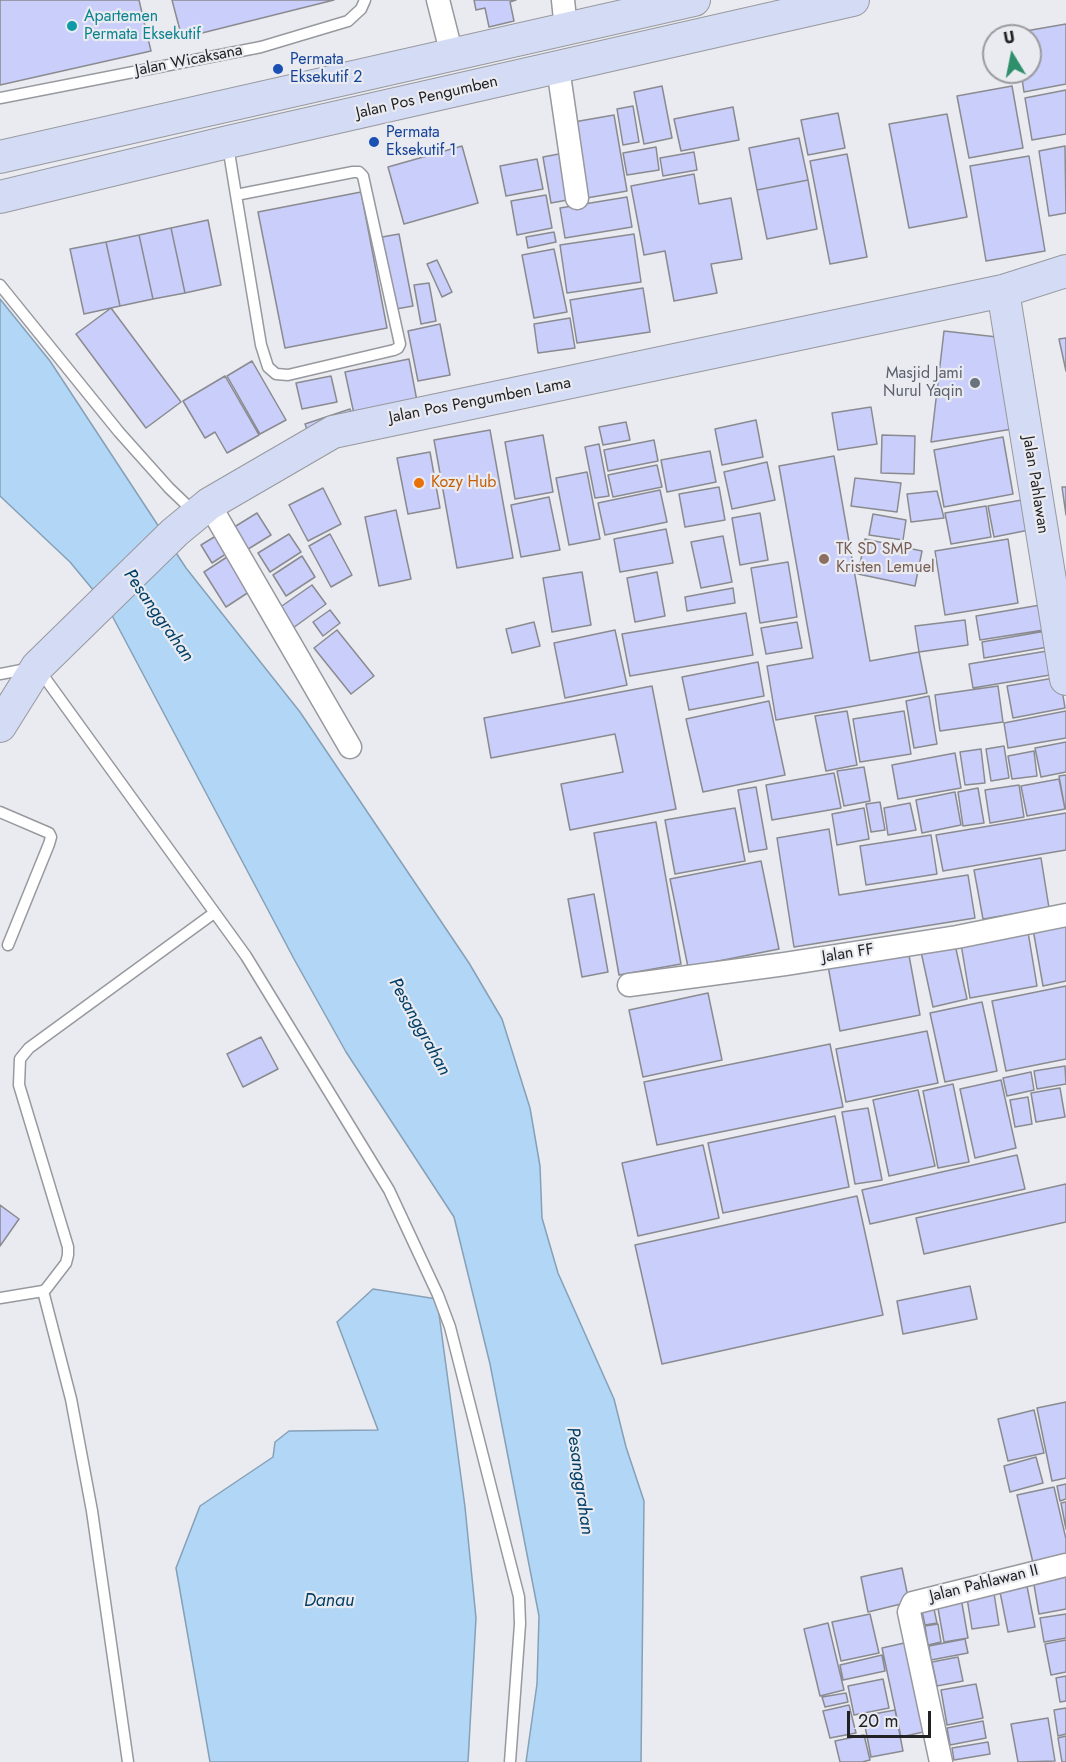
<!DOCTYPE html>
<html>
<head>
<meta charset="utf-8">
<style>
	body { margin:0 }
	#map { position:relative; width:1066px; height:1762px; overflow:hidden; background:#e9ebf0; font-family:Jost,sans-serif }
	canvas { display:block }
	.north { position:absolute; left:982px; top:24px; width:60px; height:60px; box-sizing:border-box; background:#e9ebf0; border:2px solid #999b9e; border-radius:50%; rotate:350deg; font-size:16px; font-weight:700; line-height:24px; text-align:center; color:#222224 }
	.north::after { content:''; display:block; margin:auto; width:21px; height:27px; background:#2e906a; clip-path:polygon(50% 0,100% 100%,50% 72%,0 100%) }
	.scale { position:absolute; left:847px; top:1711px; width:84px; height:27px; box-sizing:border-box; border:3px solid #222224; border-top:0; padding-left:8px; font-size:18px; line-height:21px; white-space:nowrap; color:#222224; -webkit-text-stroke:4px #e9ebf0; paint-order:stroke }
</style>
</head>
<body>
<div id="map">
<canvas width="1066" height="1762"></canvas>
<div class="north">U</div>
<div class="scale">20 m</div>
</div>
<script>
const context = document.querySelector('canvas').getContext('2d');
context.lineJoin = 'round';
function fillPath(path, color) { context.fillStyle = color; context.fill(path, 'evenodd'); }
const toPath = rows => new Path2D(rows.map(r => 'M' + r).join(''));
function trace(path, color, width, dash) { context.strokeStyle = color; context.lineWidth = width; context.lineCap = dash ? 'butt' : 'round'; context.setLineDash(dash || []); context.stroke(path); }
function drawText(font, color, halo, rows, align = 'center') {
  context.font = font + ' Jost,sans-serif'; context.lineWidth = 4.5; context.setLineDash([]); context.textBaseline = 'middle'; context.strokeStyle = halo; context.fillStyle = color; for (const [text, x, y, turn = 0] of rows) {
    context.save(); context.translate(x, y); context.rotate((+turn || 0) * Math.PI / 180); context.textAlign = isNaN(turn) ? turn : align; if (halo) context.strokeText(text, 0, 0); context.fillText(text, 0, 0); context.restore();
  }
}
const water = toPath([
	[0,299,50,361,186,568,300,712,469,963,502,1019,530,1108,540,1166,542,1218,558,1273,614,1399,626,1447,644,1501,641,1762,526,1762,537,1684,539,1616,490,1364,454,1217,346,1052,294,959,108,608,70,562,0,496,0,299],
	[373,1289,437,1299,465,1507,476,1618,468,1762,210,1762,176,1568,200,1506,273,1457,275,1442,289,1431,378,1430,337,1322,373,1289]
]);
fillPath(water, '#b1d6f6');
trace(water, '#86a0b7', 1.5);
const building = toPath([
	[0,0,139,0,151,51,0,85,0,0],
	[172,0,334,0,182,38,172,0],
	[474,0,516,0,510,2,514,21,489,27,485,8,476,10,474,0],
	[1066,24,1066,84,1024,92,1021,72,1030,72,1030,36,1015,36,1014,33,1066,24],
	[662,86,672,138,644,144,634,92,662,86],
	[1012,86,1023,148,969,158,957,96,1012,86],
	[1066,90,1066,134,1032,140,1025,98,1066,90],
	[633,106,639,142,623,145,617,109,633,106],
	[733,107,739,140,681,151,674,119,733,107],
	[838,113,845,148,808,155,801,120,838,113],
	[947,114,967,217,909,228,889,124,947,114],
	[614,115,627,191,581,199,568,123,614,115],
	[799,138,808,180,757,190,749,148,799,138],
	[462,146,478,203,404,224,388,167,462,146],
	[1065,146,1066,213,1049,216,1039,151,1065,146],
	[656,147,659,170,627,175,623,153,656,147],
	[694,152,697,170,663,176,660,158,694,152],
	[564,153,573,199,551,203,543,157,564,153],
	[847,154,867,257,830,264,810,161,847,154],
	[1029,156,1045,251,986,261,970,166,1029,156],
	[537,159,543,189,506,196,500,166,537,159],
	[694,174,699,204,731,198,742,259,711,264,717,293,674,301,665,251,644,255,631,186,694,174],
	[808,180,817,229,767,239,757,190,808,180],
	[361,192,387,328,285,348,258,212,361,192],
	[546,195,552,228,517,235,511,201,546,195],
	[627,197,632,227,565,238,560,208,627,197],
	[208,220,221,285,185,293,171,228,208,220],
	[171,228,185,293,153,299,139,235,171,228],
	[554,232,556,242,528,248,526,237,554,232],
	[399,234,413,306,396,309,382,237,399,234],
	[634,234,641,282,567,293,560,245,634,234],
	[139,235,153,299,120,306,106,242,139,235],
	[106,242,120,306,84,314,70,249,106,242],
	[554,249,567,312,534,318,522,255,554,249],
	[437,260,452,292,442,297,427,264,437,260],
	[429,283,436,321,421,324,414,285,429,283],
	[643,288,650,332,577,343,570,300,643,288],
	[111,308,181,402,146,428,76,334,111,308],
	[570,318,575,348,538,353,534,324,570,318],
	[440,324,450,375,418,381,408,331,440,324],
	[944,331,1006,338,1019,428,931,442,944,331],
	[1066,338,1066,371,1059,339,1066,338],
	[409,359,417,401,354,414,345,372,409,359],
	[252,361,286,420,260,434,227,376,252,361],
	[225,376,259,435,227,453,215,432,205,438,183,401,225,376],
	[331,376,337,402,302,409,296,383,331,376],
	[871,407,877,444,838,450,832,413,871,407],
	[350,409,354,420,309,435,305,424,350,409],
	[756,420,763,457,722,465,715,429,756,420],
	[626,422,630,440,603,445,599,427,626,422],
	[490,430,513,558,457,568,434,440,490,430],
	[543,435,553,492,515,499,505,442,543,435],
	[882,435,915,436,914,474,881,473,882,435],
	[1003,437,1013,494,944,507,934,450,1003,437],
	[654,440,658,461,608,471,604,450,654,440],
	[599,444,609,496,595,498,585,447,599,444],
	[710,451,716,482,667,492,661,460,710,451],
	[430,452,440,508,408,514,397,458,430,452],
	[834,456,870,661,919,652,927,693,776,720,767,666,813,658,779,466,834,456],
	[767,462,775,500,732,509,724,472,767,462],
	[657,465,662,487,613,497,608,475,657,465],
	[587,472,600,539,569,545,556,478,587,472],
	[855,478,901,483,897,512,851,506,855,478],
	[719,487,725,520,685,527,679,494,719,487],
	[1062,487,1066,487,1066,515,1062,487],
	[323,488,341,524,308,541,289,505,323,488],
	[660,490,667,522,605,535,598,503,660,490],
	[937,491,944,518,911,522,907,494,937,491],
	[549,497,560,550,521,557,511,505,549,497],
	[1033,498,1039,528,994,537,988,506,1033,498],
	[986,506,991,537,951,544,945,513,986,506],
	[396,510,411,579,379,586,365,517,396,510],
	[257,513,271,535,245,551,231,529,257,513],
	[760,513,768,560,740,565,732,518,760,513],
	[873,514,906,520,903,540,869,535,873,514],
	[666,529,673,563,620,572,614,539,666,529],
	[224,531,235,548,212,563,201,545,224,531],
	[289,534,301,552,270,572,258,553,289,534],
	[330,534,352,575,331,587,309,546,330,534],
	[723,536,732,582,701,588,691,542,723,536],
	[865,539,922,551,915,586,858,574,865,539],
	[1008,539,1018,603,945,615,935,551,1008,539],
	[230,555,252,590,226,607,204,572,230,555],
	[302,556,315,577,286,596,273,575,302,556],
	[788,562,797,617,760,623,751,568,788,562],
	[582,572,591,625,552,632,543,578,582,572],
	[657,572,665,616,635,622,627,578,657,572],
	[312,585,326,604,293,628,279,608,312,585],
	[733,588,735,603,687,611,685,597,733,588],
	[1046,604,1050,629,980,640,976,616,1046,604],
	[330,610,340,623,323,636,313,622,330,610],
	[746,613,753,655,630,676,622,634,746,613],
	[965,620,968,645,919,652,915,626,965,620],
	[534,622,540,646,512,653,506,629,534,622],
	[797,622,802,648,766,654,761,628,797,622],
	[337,630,374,676,351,694,314,648,337,630],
	[615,630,627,685,565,698,554,643,615,630],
	[1046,631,1048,647,984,658,982,642,1046,631],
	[1047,651,1050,675,973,688,969,664,1047,651],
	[758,662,764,696,689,710,682,677,758,662],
	[1060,677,1065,708,1013,718,1007,686,1060,677],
	[652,686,676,809,570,830,561,784,623,772,615,734,491,758,484,718,652,686],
	[998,686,1003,722,940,731,935,695,998,686],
	[929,696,937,744,914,748,906,701,929,696],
	[769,701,785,775,703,792,686,719,769,701],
	[847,711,857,765,826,771,815,716,847,711],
	[904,711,911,754,860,762,853,719,904,711],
	[1066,711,1066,738,1008,748,1004,723,1066,711],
	[1066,742,1066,772,1041,777,1035,748,1066,742],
	[1004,746,1009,778,991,781,986,749,1004,746],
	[981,749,985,783,965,785,960,752,981,749],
	[1034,751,1037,776,1012,779,1008,756,1034,751],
	[955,753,961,788,898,799,892,765,955,753],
	[864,767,870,801,844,806,837,771,864,767],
	[834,773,841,808,772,820,766,785,834,773],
	[1066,775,1066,809,1065,809,1059,776,1066,775],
	[1059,779,1065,809,1027,816,1021,786,1059,779],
	[1019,785,1024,817,990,823,985,790,1019,785],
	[756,787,767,849,749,852,738,790,756,787],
	[978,788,984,823,963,826,958,792,978,788],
	[955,792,961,825,922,833,916,800,955,792],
	[880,802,885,830,871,832,866,804,880,802],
	[910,803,916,830,888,835,884,808,910,803],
	[735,808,745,861,675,874,665,820,735,808],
	[864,808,869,839,837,845,832,814,864,808],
	[1066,813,1066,850,943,871,936,835,1066,813],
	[656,822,681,964,619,975,594,833,656,822],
	[829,829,839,895,968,875,975,918,794,947,777,838,829,829],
	[931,835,937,874,866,885,860,846,931,835],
	[1041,858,1049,908,983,919,974,870,1041,858],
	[761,861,779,949,688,967,670,879,761,861],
	[594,894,608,972,582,977,568,899,594,894],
	[1066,923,1066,981,1043,986,1033,929,1066,923],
	[1028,932,1037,986,970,998,961,944,1028,932],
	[954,940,967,999,933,1007,920,947,954,940],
	[908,950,920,1015,840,1031,828,966,908,950],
	[1066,986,1066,1059,1006,1071,992,1001,1066,986],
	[708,993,722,1060,643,1077,629,1010,708,993],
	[982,1002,997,1071,945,1082,930,1013,982,1002],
	[927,1031,938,1083,846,1102,836,1049,927,1031],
	[261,1037,278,1069,243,1087,227,1054,261,1037],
	[830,1044,843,1107,657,1145,644,1082,830,1044],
	[1065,1066,1066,1084,1037,1089,1034,1071,1065,1066],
	[1031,1072,1034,1090,1007,1096,1003,1078,1031,1072],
	[1001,1080,1016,1148,975,1158,960,1089,1001,1080],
	[953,1084,969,1162,938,1168,923,1091,953,1084],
	[1060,1088,1065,1117,1036,1122,1031,1093,1060,1088],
	[918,1090,935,1166,889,1176,873,1100,918,1090],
	[1028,1097,1032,1124,1015,1127,1010,1100,1028,1097],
	[868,1108,882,1180,855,1184,842,1112,868,1108],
	[835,1116,849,1187,723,1213,708,1143,835,1116],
	[703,1145,719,1218,638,1236,622,1163,703,1145],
	[1017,1155,1025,1189,870,1224,862,1190,1017,1155],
	[1066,1184,1066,1222,924,1254,916,1218,1066,1184],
	[857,1196,883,1315,662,1364,635,1245,857,1196],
	[0,1205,19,1219,0,1246,0,1205],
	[970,1286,977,1319,903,1334,897,1301,970,1286],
	[1066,1402,1066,1478,1052,1481,1037,1408,1066,1402],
	[1034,1410,1044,1453,1008,1461,998,1419,1034,1410],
	[1036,1457,1043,1483,1010,1492,1004,1466,1036,1457],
	[1066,1484,1066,1499,1060,1501,1057,1486,1066,1484],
	[1054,1487,1066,1539,1066,1559,1034,1567,1017,1495,1054,1487],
	[1066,1502,1066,1529,1061,1503,1066,1502],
	[902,1568,909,1602,868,1612,861,1577,902,1568],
	[1066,1573,1066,1609,1039,1614,1033,1579,1066,1573],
	[1026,1581,1035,1627,1008,1632,999,1587,1026,1581],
	[993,1587,999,1625,972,1629,966,1592,993,1587],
	[960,1592,968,1638,944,1642,936,1597,960,1592],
	[932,1600,937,1623,925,1625,920,1602,932,1600],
	[870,1614,879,1653,841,1661,832,1622,870,1614],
	[1066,1614,1066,1638,1044,1642,1040,1618,1066,1614],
	[828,1623,844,1690,820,1696,804,1629,828,1623],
	[938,1624,941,1642,928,1645,925,1626,938,1624],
	[965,1639,968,1653,931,1660,929,1646,965,1639],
	[1066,1640,1066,1672,1051,1675,1045,1644,1066,1640],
	[913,1641,932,1730,901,1737,882,1648,913,1641],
	[882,1655,885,1671,843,1680,840,1665,882,1655],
	[958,1657,963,1681,937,1686,932,1662,958,1657],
	[1066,1676,1066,1701,1060,1702,1056,1678,1066,1676],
	[883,1679,889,1708,854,1715,848,1686,883,1679],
	[976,1684,983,1718,947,1725,941,1690,976,1684],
	[846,1693,848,1702,825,1707,822,1697,846,1693],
	[849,1705,856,1733,830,1738,823,1711,849,1705],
	[1066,1708,1066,1734,1058,1736,1054,1710,1066,1708],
	[895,1710,903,1751,871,1757,863,1716,895,1710],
	[1048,1718,1055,1761,1018,1762,1011,1724,1048,1718],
	[983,1721,986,1738,950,1745,947,1728,983,1721],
	[864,1735,870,1760,862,1762,840,1762,835,1741,864,1735],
	[1066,1736,1066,1762,1062,1762,1058,1738,1066,1736],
	[988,1742,990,1754,954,1760,952,1748,988,1742]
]);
fillPath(building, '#cacefa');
trace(building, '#8a8b90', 1.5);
const lane = toPath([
	[0,98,261,47,348,21,361,9,365,0],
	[228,146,236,195,261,345,268,367,276,374,288,375,394,350,398,348,400,344,363,176,359,172,353,172,236,195],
	[0,285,119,432,169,488,194,512],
	[0,674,37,667,246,956,389,1190,438,1295,450,1327,519,1597,520,1624,510,1762],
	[0,812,49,833,51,837,49,844,8,945],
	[0,1298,43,1291],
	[128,1762,92,1511,71,1399,43,1291,46,1289,66,1263,68,1255,68,1247,19,1085,20,1059,29,1048,214,913]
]);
const street = toPath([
	[438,0,452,55],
	[563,0,566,29],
	[558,68,577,198],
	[209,504,350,747],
	[629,985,785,964,957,937,1066,915],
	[941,1762,909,1612,913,1603,1066,1565]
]);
const secondary = toPath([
	[0,157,694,0],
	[0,197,228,142,853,0],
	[1003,291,1066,679],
	[0,726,37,667,175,532,209,504,333,432,1003,291,1066,271]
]);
trace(lane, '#97999e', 13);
trace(street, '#97999e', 25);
trace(secondary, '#97999e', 34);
trace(lane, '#fff', 10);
trace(street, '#fff', 22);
trace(secondary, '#d4dbf4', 32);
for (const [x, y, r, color] of [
	[72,26,6,"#0f9aa8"],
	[278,69,6,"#1a4fb4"],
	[374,142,6,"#1a4fb4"],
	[975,383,6,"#6b7280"],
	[419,483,6,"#e8710a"],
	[824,559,6,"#8d6e63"]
]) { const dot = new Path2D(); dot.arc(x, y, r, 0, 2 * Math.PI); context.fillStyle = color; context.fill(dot); trace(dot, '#e9ebf0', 2); }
drawText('16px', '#0d838f', '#e9ebf0', [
	["Apartemen",84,17],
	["Permata Eksekutif",84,35]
], 'left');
drawText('16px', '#164399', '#e9ebf0', [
	["Permata",290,60],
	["Eksekutif 2",290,78],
	["Permata",386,133],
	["Eksekutif 1",386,151]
], 'left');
drawText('16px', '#222224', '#e9ebf0', [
	["Jalan Wicaksana",189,61,-11],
	["Jalan Pos Pengumben",427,98,-13],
	["Jalan Pos Pengumben Lama",480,401,-11],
	["Jalan Pahlawan",1035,485,81],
	["Jalan FF",848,954,-9],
	["Jalan Pahlawan II",984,1584,-14]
]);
drawText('16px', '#5b616d', '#e9ebf0', [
	["Masjid Jami",963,374],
	["Nurul Yaqin",963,392]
], 'right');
drawText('16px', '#c56008', '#e9ebf0', [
	["Kozy Hub",431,483]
], 'left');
drawText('16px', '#785e54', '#e9ebf0', [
	["TK SD SMP",836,550],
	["Kristen Lemuel",836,568]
], 'left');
drawText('italic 18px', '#003f67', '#e9ebf0', [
	["Pesanggrahan",158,616,55],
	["Pesanggrahan",419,1027,61],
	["Pesanggrahan",579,1481,82],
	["Danau",329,1602]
]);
</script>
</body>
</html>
